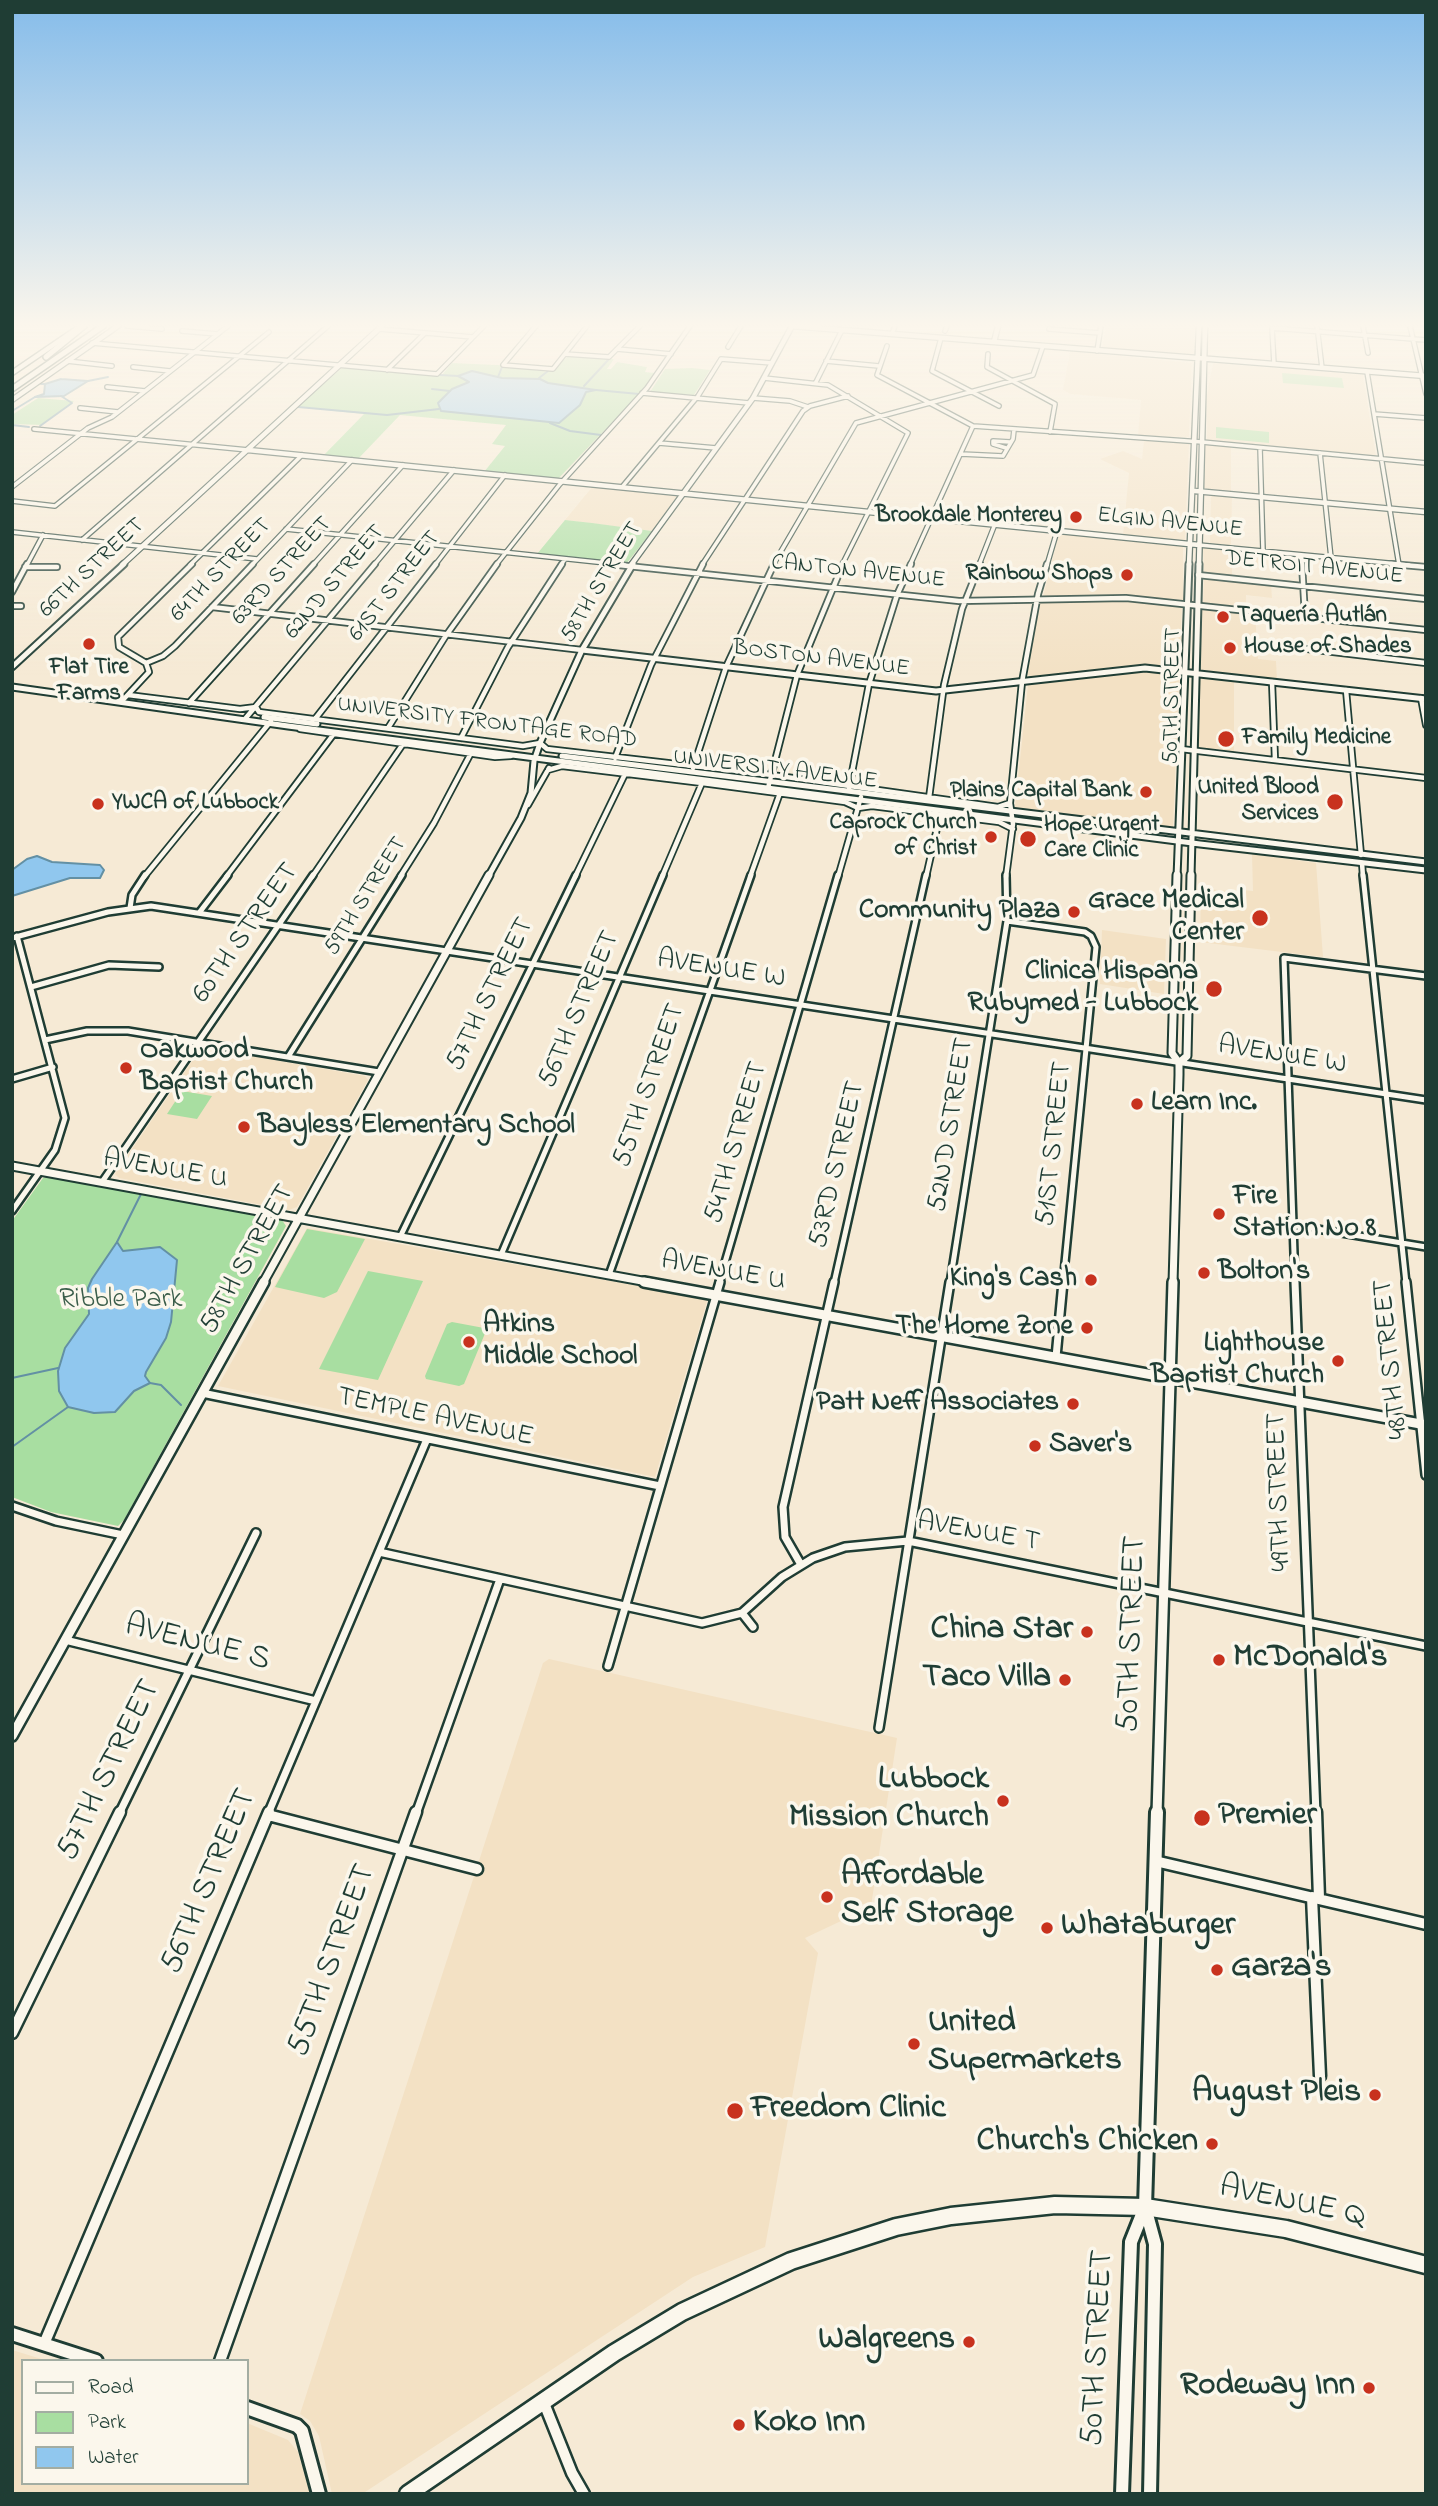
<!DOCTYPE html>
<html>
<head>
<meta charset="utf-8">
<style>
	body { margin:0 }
	#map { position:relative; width:1438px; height:2506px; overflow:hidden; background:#f6ead5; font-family:"Indie Flower",sans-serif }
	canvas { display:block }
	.frame { position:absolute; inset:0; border:14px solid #1f3d34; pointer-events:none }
	.legend { position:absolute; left:21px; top:2359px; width:228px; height:126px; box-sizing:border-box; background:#fbf7ec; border:2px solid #a3ada2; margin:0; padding:9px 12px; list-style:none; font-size:21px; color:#1f3d34 }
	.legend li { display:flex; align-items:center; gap:14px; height:35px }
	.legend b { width:35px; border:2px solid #a3ada2 }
</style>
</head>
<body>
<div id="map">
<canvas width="1438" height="2506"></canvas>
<div class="frame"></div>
<ul class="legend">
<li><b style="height:9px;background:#fbf7ec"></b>Road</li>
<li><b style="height:19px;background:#a8dea1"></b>Park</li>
<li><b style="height:19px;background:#90c7ee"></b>Water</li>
</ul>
</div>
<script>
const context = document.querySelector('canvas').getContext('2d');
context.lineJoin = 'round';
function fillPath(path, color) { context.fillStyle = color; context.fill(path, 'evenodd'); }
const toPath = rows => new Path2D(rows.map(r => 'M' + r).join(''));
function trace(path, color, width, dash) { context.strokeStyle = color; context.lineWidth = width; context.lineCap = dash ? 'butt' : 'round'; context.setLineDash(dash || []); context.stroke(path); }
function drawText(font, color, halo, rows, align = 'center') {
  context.font = font + ' "Indie Flower",sans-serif'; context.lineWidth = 7; context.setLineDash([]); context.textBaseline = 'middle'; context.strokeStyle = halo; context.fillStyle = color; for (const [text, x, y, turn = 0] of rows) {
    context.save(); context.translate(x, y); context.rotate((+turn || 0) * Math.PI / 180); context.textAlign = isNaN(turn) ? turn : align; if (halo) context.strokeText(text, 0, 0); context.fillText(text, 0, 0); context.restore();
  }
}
fillPath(toPath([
	[1106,326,1195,326,1194,354,1106,349,1102,347],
	[1070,351,1192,363,1189,437,1138,436,1141,400,1071,394,1063,390],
	[1213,363,1363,375,1376,456,1207,441,1207,395],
	[1144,440,1189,444,1185,540,1123,535,1129,473,1100,459,1123,451,1142,459],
	[1208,444,1231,446,1231,492,1204,488,1205,445],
	[593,486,674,494,677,496,652,531,565,520],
	[1211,494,1232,495,1231,546,1210,543],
	[1059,533,1183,545,1183,600,1043,597],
	[1203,547,1267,553,1267,567,1232,563,1232,576,1204,573],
	[1204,577,1271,584,1272,598,1246,595,1246,608,1203,603],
	[1131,600,1182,607,1179,668,1133,666,1035,678,1027,675,1040,602],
	[1202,608,1255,613,1258,659,1276,661,1277,680,1200,670],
	[1147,670,1179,675,1173,828,1017,809,1015,806,1028,685],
	[1200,676,1234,679,1234,753,1198,747],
	[1252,854,1316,863,1323,957,1200,942,1201,888,1243,893,1243,890,1253,891],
	[1102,930,1166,939,1164,994,1100,984],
	[205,1048,365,1076,368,1080,297,1207,289,1210,119,1178,115,1174,199,1051],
	[307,1228,708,1298,655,1477,218,1386],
	[549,1659,897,1738,871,1906,844,1899,841,1921,805,1938,818,1953,765,2247,693,2277,362,2494,332,2494,319,2436,310,2421,300,2414,543,1663],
	[12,2350,48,2361,23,2361,23,2483,247,2483,247,2423,288,2440,298,2452,310,2494,12,2494]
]), '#f3e1c4');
fillPath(toPath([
	[570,355,614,359,607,369,611,369,617,362,647,367,645,372,655,373,642,391,558,479,484,472,505,446,492,444,506,425,400,415,358,459,323,456,364,414,297,407,343,367,441,376,452,363,498,365,548,372],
	[692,368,710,370,694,395,650,392,665,369],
	[1282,373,1342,378,1344,388,1283,383],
	[38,398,74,401,42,425,12,424,12,415],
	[1216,427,1269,432,1269,443,1216,438],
	[565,520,592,523,652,531,627,563,537,554],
	[182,1091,212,1096,197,1119,167,1114],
	[48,1176,282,1220,286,1226,124,1520,118,1526,51,1512,12,1497,12,1221,43,1178],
	[307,1229,365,1239,337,1292,324,1298,275,1287],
	[368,1271,423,1281,378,1380,319,1369],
	[452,1322,484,1328,486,1331,464,1384,459,1386,426,1379,425,1376,447,1324]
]), '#a8dea1');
const water = toPath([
	[472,371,502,378,540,379,548,383,596,390,586,392,580,405,559,423,441,411,438,403,452,389,469,382,458,376,472,371],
	[61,379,88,381,64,396,35,397,44,394,45,384,61,379],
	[37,856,52,862,100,865,104,870,100,878,70,878,12,896,12,870,27,859,37,856],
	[117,1242,123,1251,160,1247,177,1260,171,1322,166,1338,146,1372,145,1376,150,1383,134,1391,115,1412,94,1413,68,1407,59,1391,58,1371,65,1348,89,1314,88,1288,92,1279,117,1242]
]);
fillPath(water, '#90c7ee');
trace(water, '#6390a4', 2);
trace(toPath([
	[440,375,458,376],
	[498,377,502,367],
	[539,378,548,371],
	[88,381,108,377],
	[41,384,45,384],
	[584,386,610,358],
	[432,389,450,391],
	[596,390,639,394],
	[298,407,387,415,439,409],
	[12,411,35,397],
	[550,423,570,431,601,435],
	[12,425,29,427],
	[40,426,72,403,61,396],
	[117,1242,141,1194],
	[12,1378,58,1368],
	[150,1383,161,1385,181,1405],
	[12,1447,68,1407]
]), '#6390a4', 2);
const streetFar4 = toPath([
	[127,326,162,329],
	[536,326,503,365,553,369,587,326],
	[1317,326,1322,368],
	[1363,326,1368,353],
	[1410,326,1426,394],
	[379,329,473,337],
	[1049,329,1100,333],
	[182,331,218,334],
	[945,331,947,326],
	[892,334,895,326],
	[941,338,932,371,999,406],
	[92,343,437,374,484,326],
	[887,346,877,375,973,426,1202,442,1426,463],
	[728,347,741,326],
	[617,349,671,354],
	[1097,351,1101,326],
	[565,354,609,357,640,326],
	[988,354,987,367,1055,404,1050,432],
	[67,361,112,366],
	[826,361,879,366],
	[1274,364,1272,328,1426,340],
	[133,367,170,371],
	[387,370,425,333],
	[1367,372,1399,565],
	[764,378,828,385,908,433,842,565],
	[816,382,842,330],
	[107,387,145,391],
	[642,393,749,403],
	[753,398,790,401,808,407],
	[80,408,118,412],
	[1374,414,1426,418],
	[34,429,248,450],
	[659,443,716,448],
	[1006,448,993,444,993,441,1010,442],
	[1260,448,1263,551],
	[1320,453,1331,558],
	[961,454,1003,456,1013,439,1014,430],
	[12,487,88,428,112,417,228,326],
	[622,487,698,396,721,359,772,363],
	[12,501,55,506,269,332],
	[286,529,625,565],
	[12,532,257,559],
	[82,540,328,326],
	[1199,545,1409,565],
	[1301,555,1302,565],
	[27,565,43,535],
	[190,565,302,455],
	[252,565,352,460],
	[313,565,403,465],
	[374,565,454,470],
	[435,565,505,475],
	[496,565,560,484,647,388,690,326],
	[561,565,565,559],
	[702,565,803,411,810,406,848,396],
	[773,565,856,423,1033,375,1043,346],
	[910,565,973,426],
	[979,565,995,524],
	[1047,565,1057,531]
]);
const streetFar3 = toPath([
	[609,564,959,601,1126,598,1426,630],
	[1302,564,1305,616],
	[1391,564,1426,567],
	[25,567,57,567],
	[1198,575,1426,599],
	[12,592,27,564],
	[12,606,21,606],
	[212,607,582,650],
	[1265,644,1426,663],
	[146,663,119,647,118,637,192,564],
	[1272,682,1275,760],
	[1346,690,1361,855],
	[128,695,240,709,256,707,259,712,523,746,540,743,547,749,772,775,998,807,1010,803],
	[1421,698,1426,725],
	[122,701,149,672,146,663,163,656,175,646,253,564],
	[189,703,314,564],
	[245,719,375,564],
	[315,719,436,564],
	[388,728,445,637,497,564],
	[300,729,495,757,511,756],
	[461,738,508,647,562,564],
	[1181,749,1426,778],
	[615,758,651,665,703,564],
	[693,768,726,667,774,564],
	[548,770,562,766,702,783,845,802,858,808,872,806,999,822,1013,829],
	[768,788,797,675,843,564],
	[849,788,869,684,897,595,911,564],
	[929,798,944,685,962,609,980,564],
	[528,805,549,768],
	[1362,863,1363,877],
	[144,877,271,721],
	[226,877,333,735],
	[312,877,403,744],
	[400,877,434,823,471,753],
	[575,877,625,774],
	[662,877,702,783],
	[750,877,780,793],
	[838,877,861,797],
	[926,877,940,815],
	[1006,877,1013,824,1010,803,1022,682,1038,594,1047,564]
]);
const streetFar2 = toPath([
	[1363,875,1406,1283],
	[130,908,132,895,145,875],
	[199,913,228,875],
	[1007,921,1085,932,1091,936,1096,947,1063,1283],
	[12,938,108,912,151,906,1426,1100],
	[31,987,109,965,159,967],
	[45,1040,87,1031,128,1031,379,1072],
	[288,1057,402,875],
	[12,1079,53,1067],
	[102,1182,313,875],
	[12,1211,55,1150,65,1118,17,936],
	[1293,1225,1426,1247],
	[400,1237,576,875],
	[501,1255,663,875],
	[609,1275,751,875],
	[719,1283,838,875],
	[834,1283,926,875],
	[950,1283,1007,921,1006,875],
	[1295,1283,1284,958,1426,976]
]);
const streetFar1 = toPath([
	[1295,1282,1316,1814],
	[1406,1282,1426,1475],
	[1056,1357,1063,1282],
	[202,1393,660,1486],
	[12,1506,56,1521,123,1535],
	[379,1552,702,1623,742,1613,782,1577,813,1558,845,1547,908,1541,1426,1646],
	[800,1563,785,1537,783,1507,834,1282],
	[742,1613,753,1627],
	[65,1640,316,1701],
	[608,1666,720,1282],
	[879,1728,950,1282],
	[119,1814,256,1533],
	[268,1814,427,1439],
	[416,1814,500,1579]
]);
const street = toPath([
	[1316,1812,1319,1898],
	[268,1815,477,1869],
	[1155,1861,1426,1924],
	[1312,1897,1320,2076],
	[12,2033,120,1812],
	[44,2344,269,1812],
	[220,2361,416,1812],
	[544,2403,572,2473,584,2494]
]);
const secondaryFar4 = toPath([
	[791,326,1426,376],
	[994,342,998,326],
	[12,373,81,326],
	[12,400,118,326],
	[248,450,1199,545],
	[1195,491,1426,512],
	[122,565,382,326],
	[631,565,753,398,792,326],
	[1189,565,1199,326],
	[1199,565,1205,326]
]);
const secondaryFar3 = toPath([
	[582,650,936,691,1145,668,1426,699],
	[12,667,124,564],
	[12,687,288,726,1200,844,1426,870],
	[264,717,317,724],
	[562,756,1426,862],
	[488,877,521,818,531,793,534,761,540,743,582,650,633,564],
	[1177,877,1189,564],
	[1191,877,1199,564]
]);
const secondaryFar2 = toPath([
	[1179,1063,1187,1056,1191,875],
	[12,1166,653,1283],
	[263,1283,489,875],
	[1173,1283,1179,1075,1179,1063,1172,1053,1177,875]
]);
const secondaryFar1 = toPath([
	[644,1282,1426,1425],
	[12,1736,264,1282],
	[1157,1814,1173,1282]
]);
const secondary = toPath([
	[12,2334,96,2361],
	[247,2408,297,2426,302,2431,319,2494],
	[1122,2494,1131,2242,1145,2207],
	[1150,2494,1155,2244,1145,2207,1157,1812]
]);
const highwayFar1 = toPath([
	[46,357,84,326],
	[12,389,103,326]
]);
const highway = toPath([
	[408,2494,614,2353,682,2312,791,2261,896,2227,951,2216,1055,2205,1145,2207,1286,2229,1426,2265]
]);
trace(streetFar4, '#1f3d34', 6);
trace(streetFar3, '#1f3d34', 8);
trace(streetFar2, '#1f3d34', 10);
trace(streetFar1, '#1f3d34', 12);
trace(street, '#1f3d34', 15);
trace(secondaryFar4, '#1f3d34', 7);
trace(secondaryFar3, '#1f3d34', 9);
trace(secondaryFar2, '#1f3d34', 11);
trace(secondaryFar1, '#1f3d34', 14);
trace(secondary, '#1f3d34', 18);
trace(highwayFar1, '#1f3d34', 8);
trace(highway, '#1f3d34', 21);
trace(streetFar4, '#fbf7ec', 3.5);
trace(streetFar3, '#fbf7ec', 4.5);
trace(streetFar2, '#fbf7ec', 5);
trace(streetFar1, '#fbf7ec', 7);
trace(street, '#fbf7ec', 10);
trace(secondaryFar4, '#fbf7ec', 4.5);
trace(secondaryFar3, '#fbf7ec', 5);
trace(secondaryFar2, '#fbf7ec', 7);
trace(secondaryFar1, '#fbf7ec', 9);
trace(secondary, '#fbf7ec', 12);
trace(highwayFar1, '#fbf7ec', 5);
trace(highway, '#fbf7ec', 16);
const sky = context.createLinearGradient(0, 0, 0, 677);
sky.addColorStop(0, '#85bcea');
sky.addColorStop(0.48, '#fbf6ec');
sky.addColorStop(1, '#fbf6ec00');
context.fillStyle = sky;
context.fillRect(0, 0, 1438, 677);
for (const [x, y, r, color] of [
	[1076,517,7,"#c8321e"],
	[1127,575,7,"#c8321e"],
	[1223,617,7,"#c8321e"],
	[89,644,7,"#c8321e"],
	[1230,648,7,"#c8321e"],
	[1226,739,9,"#c8321e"],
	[1146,792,7,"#c8321e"],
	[1335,802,9,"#c8321e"],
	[98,804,7,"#c8321e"],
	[991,837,7,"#c8321e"],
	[1028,839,9,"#c8321e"],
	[1074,912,7,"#c8321e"],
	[1260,918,9,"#c8321e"],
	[1214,989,9,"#c8321e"],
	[126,1068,7,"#c8321e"],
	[1137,1104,7,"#c8321e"],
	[244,1127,7,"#c8321e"],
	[1219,1214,7,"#c8321e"],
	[1204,1273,7,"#c8321e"],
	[1091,1280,7,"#c8321e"],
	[1087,1328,7,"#c8321e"],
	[469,1342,7,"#c8321e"],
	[1338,1361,7,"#c8321e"],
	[1073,1404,7,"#c8321e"],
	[1035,1446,7,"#c8321e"],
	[1087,1632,7,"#c8321e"],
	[1219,1660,7,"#c8321e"],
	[1065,1680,7,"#c8321e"],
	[1003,1801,7,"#c8321e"],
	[1202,1818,9,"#c8321e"],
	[827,1897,7,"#c8321e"],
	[1047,1928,7,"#c8321e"],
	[1217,1970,7,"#c8321e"],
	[914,2044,7,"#c8321e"],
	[1375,2095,7,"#c8321e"],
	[735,2111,9,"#c8321e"],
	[1212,2144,7,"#c8321e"],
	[969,2342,7,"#c8321e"],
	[1369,2388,7,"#c8321e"],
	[739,2425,7,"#c8321e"]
]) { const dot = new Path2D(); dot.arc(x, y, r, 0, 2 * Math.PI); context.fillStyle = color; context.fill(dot); trace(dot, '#fbf7ec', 2.5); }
drawText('bold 23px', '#1f3d34', '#fbf7ec', [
	["Brookdale Monterey",1062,517],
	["Rainbow Shops",1113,575],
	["Taquería Autlán",1237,617,"left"],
	["House of Shades",1244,648,"left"],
	["Flat Tire",89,669,"center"],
	["Farms",89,695,"center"],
	["Family Medicine",1242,739,"left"],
	["United Blood",1319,789],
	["Services",1319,815],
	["Plains Capital Bank",1132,792],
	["YWCA of Lubbock",112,804,"left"],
	["Caprock Church",977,824],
	["of Christ",977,850],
	["Hope Urgent",1044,826,"left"],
	["Care Clinic",1044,852,"left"]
], 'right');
drawText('23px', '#1f3d34', '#fbf7ec', [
	["ELGIN AVENUE",1170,524,6],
	["66TH STREET",93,569,-43],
	["DETROIT AVENUE",1314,569,6],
	["64TH STREET",222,571,-46],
	["63RD STREET",283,572,-48],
	["CANTON AVENUE",858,573,6],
	["62ND STREET",336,583,-50],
	["58TH STREET",603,583,-59],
	["61ST STREET",396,587,-52],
	["BOSTON AVENUE",821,660,7],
	["50TH STREET",1174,696,-89],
	["UNIVERSITY FRONTAGE ROAD",487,724,7],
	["UNIVERSITY AVENUE",775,771,7],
	["59TH STREET",367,897,-58]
]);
drawText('bold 28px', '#1f3d34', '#fbf7ec', [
	["Grace Medical",1244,902],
	["Center",1244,934],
	["Community Plaza",1060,912],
	["Clinica Hispana",1198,973],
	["Rubymed - Lubbock",1198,1005],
	["Oakwood",140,1052,"left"],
	["Baptist Church",140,1084,"left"],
	["Learn Inc.",1151,1104,"left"],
	["Bayless Elementary School",258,1127,"left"],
	["Fire",1233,1198,"left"],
	["Station No 8",1233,1230,"left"],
	["Bolton's",1218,1273,"left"],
	["King's Cash",1077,1280],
	["Atkins",483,1326,"left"],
	["Middle School",483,1358,"left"],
	["The Home Zone",1073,1328],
	["Lighthouse",1324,1345],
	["Baptist Church",1324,1377],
	["Patt Neff Associates",1059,1404],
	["Saver's",1049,1446,"left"]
], 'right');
drawText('28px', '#1f3d34', '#fbf7ec', [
	["60TH STREET",247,934,-55],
	["AVENUE W",721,971,9],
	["57TH STREET",492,995,-64],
	["56TH STREET",581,1010,-67],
	["AVENUE W",1282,1057,9],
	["55TH STREET",651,1086,-71],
	["52ND STREET",953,1125,-81],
	["54TH STREET",738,1143,-74],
	["51ST STREET",1056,1144,-84],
	["53RD STREET",839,1165,-77],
	["AVENUE U",165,1171,10],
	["58TH STREET",249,1260,-61],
	["AVENUE U",723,1273,10],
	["48TH STREET",1393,1359,-96],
	["TEMPLE AVENUE",435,1419,12],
	["49TH STREET",1281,1492,-92],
	["AVENUE T",978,1534,10]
]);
drawText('28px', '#3a5d4a', '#fbf7ec', [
	["Ribble Park",121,1301]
]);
drawText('bold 33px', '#1f3d34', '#fbf7ec', [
	["China Star",1073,1632,"right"],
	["McDonald's",1233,1660],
	["Taco Villa",1051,1680,"right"],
	["Lubbock",989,1782,"right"],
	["Mission Church",989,1820,"right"],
	["Premier",1218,1818],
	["Affordable",841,1878],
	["Self Storage",841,1916],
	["Whataburger",1061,1928],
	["Garza's",1231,1970],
	["United",928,2025],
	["Supermarkets",928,2063],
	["August Pleis",1361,2095,"right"],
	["Freedom Clinic",751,2111],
	["Church's Chicken",1198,2144,"right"],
	["Walgreens",955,2342,"right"],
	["Rodeway Inn",1355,2388,"right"],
	["Koko Inn",753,2425]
], 'left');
drawText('33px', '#1f3d34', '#fbf7ec', [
	["50TH STREET",1134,1634,-88],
	["AVENUE S",197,1645,14],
	["57TH STREET",111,1771,-64],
	["56TH STREET",211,1882,-67],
	["55TH STREET",334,1961,-70],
	["AVENUE Q",1292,2204,12],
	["50TH STREET",1100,2348,-87]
]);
</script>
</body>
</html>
